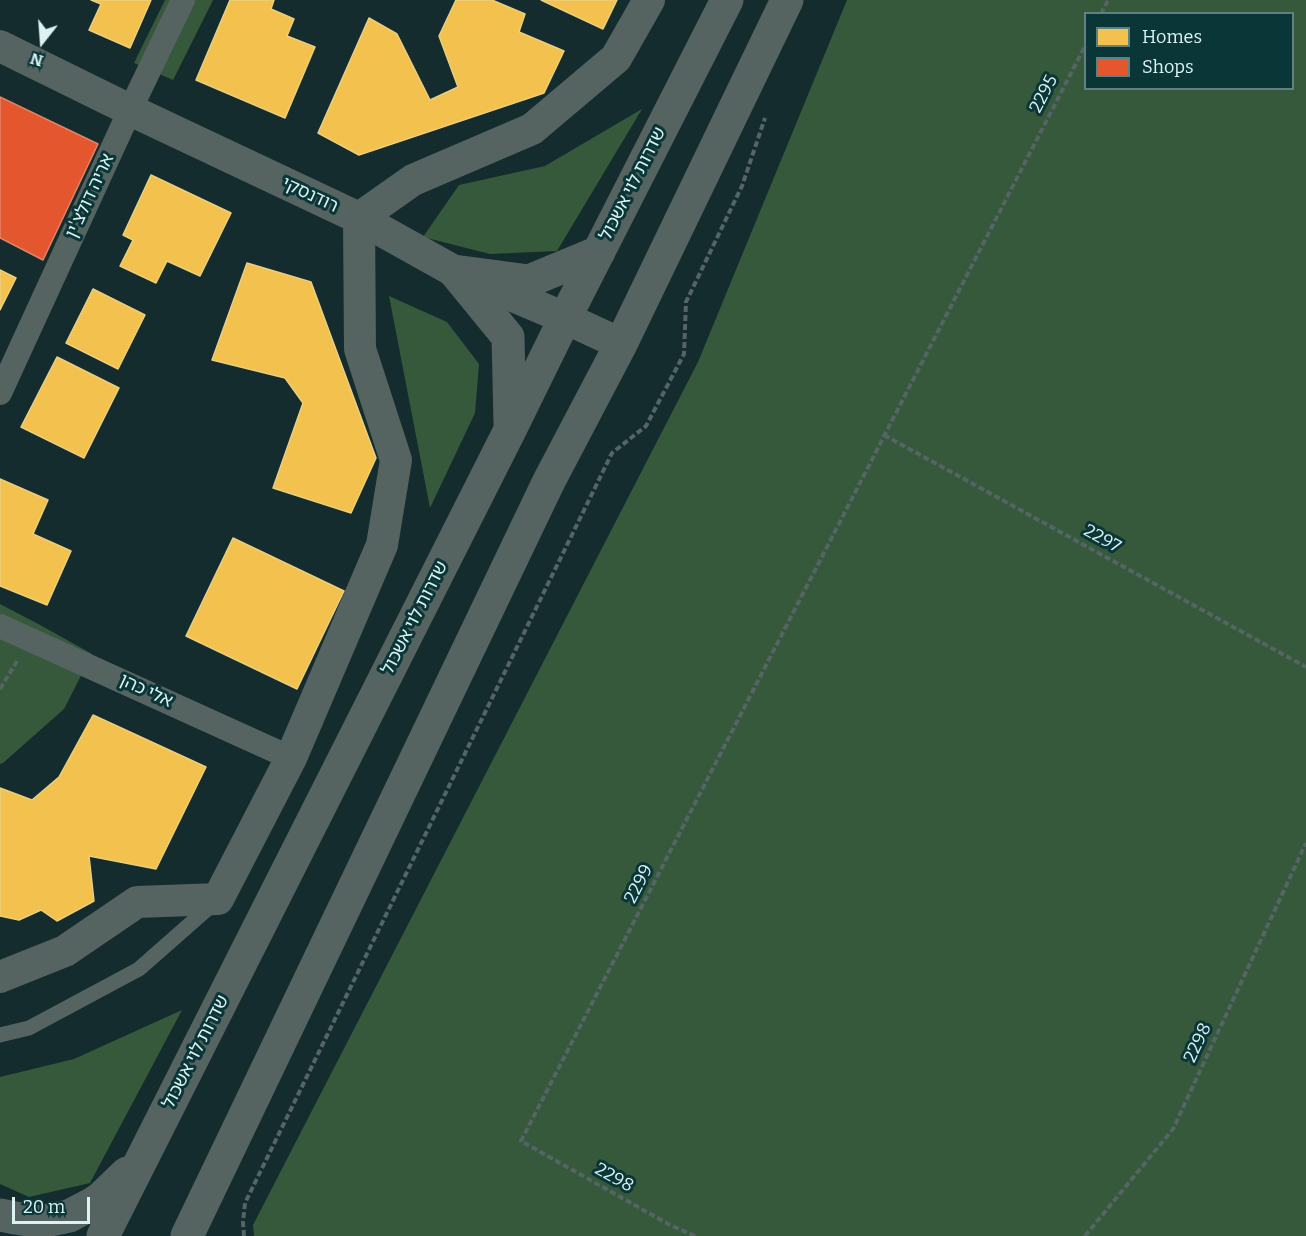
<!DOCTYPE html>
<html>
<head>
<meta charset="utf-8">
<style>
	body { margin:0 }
	#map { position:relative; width:1306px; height:1236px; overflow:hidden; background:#142c2e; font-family:Bitter,serif }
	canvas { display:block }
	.legend { position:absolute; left:1084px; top:12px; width:210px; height:78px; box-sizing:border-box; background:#0a3638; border:2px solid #5e8182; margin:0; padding:8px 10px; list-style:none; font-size:18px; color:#dbf1f2 }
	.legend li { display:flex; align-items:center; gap:12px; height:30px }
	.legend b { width:30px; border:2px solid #5e8182 }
	.north { position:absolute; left:12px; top:12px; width:60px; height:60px; -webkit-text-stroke:4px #0a3638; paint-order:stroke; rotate:197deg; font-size:16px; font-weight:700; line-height:24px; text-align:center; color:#dbf1f2 }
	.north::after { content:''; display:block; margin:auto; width:21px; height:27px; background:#dbf1f2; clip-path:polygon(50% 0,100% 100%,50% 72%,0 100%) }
	.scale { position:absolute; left:12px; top:1197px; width:78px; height:27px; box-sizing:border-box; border:3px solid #dbf1f2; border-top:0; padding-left:8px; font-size:18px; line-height:21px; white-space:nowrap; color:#dbf1f2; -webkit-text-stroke:4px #0a3638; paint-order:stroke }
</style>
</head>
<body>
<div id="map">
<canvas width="1306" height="1236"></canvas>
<ul class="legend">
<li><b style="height:16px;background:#f2c14e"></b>Homes</li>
<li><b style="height:16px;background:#e4572e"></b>Shops</li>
</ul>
<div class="north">N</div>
<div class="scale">20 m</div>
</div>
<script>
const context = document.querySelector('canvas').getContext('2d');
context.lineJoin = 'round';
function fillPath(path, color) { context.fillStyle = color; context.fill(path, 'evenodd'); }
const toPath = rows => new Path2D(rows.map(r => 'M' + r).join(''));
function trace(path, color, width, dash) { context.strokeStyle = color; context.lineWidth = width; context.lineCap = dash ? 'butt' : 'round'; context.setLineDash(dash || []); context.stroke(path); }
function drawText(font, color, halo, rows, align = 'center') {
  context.font = font + ' Bitter,"Noto Sans Hebrew",serif'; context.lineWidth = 6; context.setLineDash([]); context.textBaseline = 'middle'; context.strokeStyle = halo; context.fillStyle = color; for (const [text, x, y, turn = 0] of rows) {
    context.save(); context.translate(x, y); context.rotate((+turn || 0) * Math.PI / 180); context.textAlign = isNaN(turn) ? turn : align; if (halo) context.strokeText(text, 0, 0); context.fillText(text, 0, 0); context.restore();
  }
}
fillPath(toPath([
	[165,0,213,0,173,80,134,63],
	[847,0,1306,0,1306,1236,254,1236,253,1225,698,362],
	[1086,14,1292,14,1292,88,1086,88],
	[642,109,557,251,490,254,423,237,459,185,545,166],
	[389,296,447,322,479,364,475,413,430,508],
	[0,604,42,626,92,654,64,709,3,763,0,764],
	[182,1010,90,1183,29,1197,0,1184,0,1077,74,1059]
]), '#36593c');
const homes = toPath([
	[91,0,151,0,130,48,89,30,101,4,91,0],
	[230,0,274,0,271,9,294,19,287,36,315,47,285,118,196,80,230,0],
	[456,0,492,0,525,14,519,32,564,51,544,93,359,155,318,133,369,18,397,34,430,100,458,87,439,36,456,0],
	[541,0,617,0,603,29,541,0],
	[151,175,231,213,200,276,167,261,156,283,120,266,133,240,123,235,151,175],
	[247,263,311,282,376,458,351,513,273,488,303,403,285,378,212,360,247,263],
	[0,270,16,278,0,310,0,270],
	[93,289,145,315,118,369,66,343,93,289],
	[57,357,119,388,84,458,21,427,57,357],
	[0,479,48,500,33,534,71,551,47,605,0,586,0,479],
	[233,538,344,591,297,689,186,636,233,538],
	[93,715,206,767,156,869,89,856,94,901,57,921,41,910,19,920,0,916,0,788,32,800,59,777,93,715]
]);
fillPath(homes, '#f2c14e');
trace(homes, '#ebcf7f', 1.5);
const shops = toPath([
	[0,97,98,144,43,260,0,238,0,97]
]);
fillPath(shops, '#e4572e');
trace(shops, '#e18569', 1.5);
trace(toPath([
	[1101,14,1108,0],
	[884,435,1306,667],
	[0,689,17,661],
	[244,1236,243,1222,245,1203,612,453,646,426,684,354,686,302,742,186,765,118],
	[695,1236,670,1225,521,1141,1086,44],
	[1085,1236,1173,1129,1306,843]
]), '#556464', 4, [6, 3]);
trace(toPath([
	[0,1035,29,1028,139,969,214,903]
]), '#556361', 15);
trace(toPath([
	[0,393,130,110,183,0],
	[0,626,291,758]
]), '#556361', 24);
trace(toPath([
	[0,46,130,110,359,218,454,271,565,318,621,344],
	[0,977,65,951,137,902,218,899,291,758,382,545,396,460,360,349,359,218,413,180,532,129,616,58,649,0]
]), '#556361', 32);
trace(toPath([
	[454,271,508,337,510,424],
	[454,271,529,281,599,252],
	[0,1215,15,1218,41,1222,69,1216,92,1204,101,1198,127,1173],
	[103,1236,510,430,565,318,727,0],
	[187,1236,549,481,621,344,787,0]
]), '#556361', 33);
drawText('18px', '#dbf1f2', '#0a3638', [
	["2295",1044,94,-63],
	["שדרות לוי אשכול",633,184,-63],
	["רודנסקי",310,195,25],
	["אריה דולצ'ין",90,196,-65],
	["2297",1102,539,29],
	["שדרות לוי אשכול",415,618,-63],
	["אלי כהן",146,691,25],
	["2299",639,884,-63],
	["2298",1198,1043,-65],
	["שדרות לוי אשכול",196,1052,-63],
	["2298",614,1178,29]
]);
</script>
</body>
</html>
